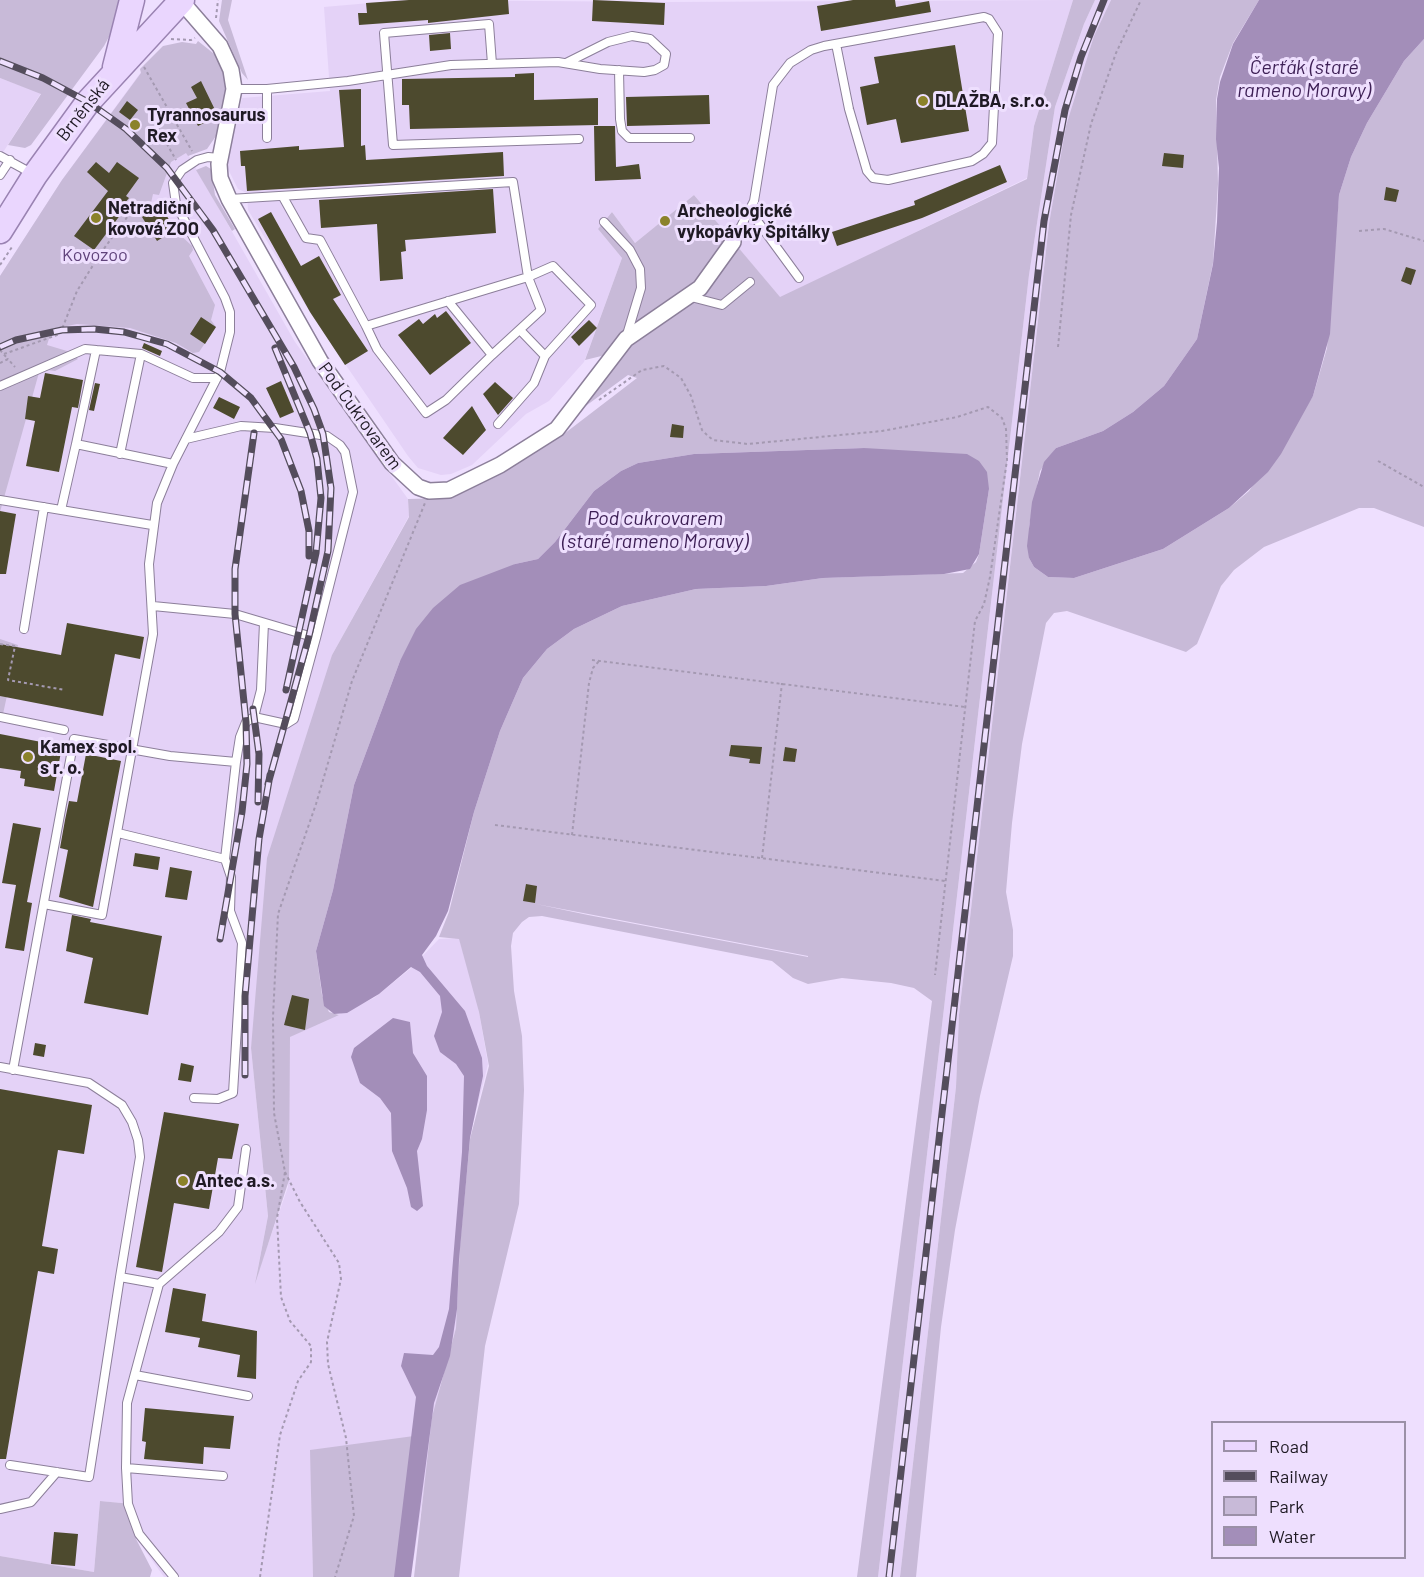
<!DOCTYPE html>
<html>
<head>
<meta charset="utf-8">
<style>
	body { margin:0 }
	#map { position:relative; width:1424px; height:1577px; overflow:hidden; background:#eedffe; font-family:Barlow,sans-serif }
	canvas { display:block }
	.legend { position:absolute; left:1211px; top:1421px; width:195px; height:138px; box-sizing:border-box; background:#eedffe; border:2px solid #9b90a7; margin:0; padding:8px 10px; list-style:none; font-size:18px; color:#1f1a24 }
	.legend li { display:flex; align-items:center; gap:12px; height:30px }
	.legend b { width:30px; border:2px solid #9b90a7 }
</style>
</head>
<body>
<div id="map">
<canvas width="1424" height="1577"></canvas>
<ul class="legend">
<li><b style="height:8px;background:#ead6fe"></b>Road</li>
<li><b style="height:8px;background:#544d5c"></b>Railway</li>
<li><b style="height:16px;background:#c8bad8"></b>Park</li>
<li><b style="height:16px;background:#a38eb9"></b>Water</li>
</ul>
</div>
<script>
const context = document.querySelector('canvas').getContext('2d');
context.lineJoin = 'round';
function fillPath(path, color) { context.fillStyle = color; context.fill(path, 'evenodd'); }
const toPath = rows => new Path2D(rows.map(r => 'M' + r).join(''));
function trace(path, color, width, dash) { context.strokeStyle = color; context.lineWidth = width; context.lineCap = dash ? 'butt' : 'round'; context.setLineDash(dash || []); context.stroke(path); }
function drawText(font, color, halo, rows, align = 'center') {
  context.font = font + ' Barlow,sans-serif'; context.lineWidth = 6; context.setLineDash([]); context.textBaseline = 'middle'; context.strokeStyle = halo; context.fillStyle = color; for (const [text, x, y, turn = 0] of rows) {
    context.save(); context.translate(x, y); context.rotate((+turn || 0) * Math.PI / 180); context.textAlign = isNaN(turn) ? turn : align; if (halo) context.strokeText(text, 0, 0); context.fillText(text, 0, 0); context.restore();
  }
}
fillPath(toPath([
	[404,0,671,2,1073,0,1034,126,1027,178,780,298,694,195,635,243,612,212,598,229,622,258,584,362,549,401,526,414,472,465,451,474,441,475,418,468,408,456,311,314,248,210,247,193,238,189,226,165,242,98,330,91,324,7],
	[1095,0,1111,0,1094,37,1049,224,959,1015,956,1087,900,1577,878,1577,1029,275,1055,107,1084,24],
	[141,72,295,342,408,499,409,516,332,655,251,1048,268,1216,256,1278,288,1187,289,1037,374,998,410,969,439,939,459,938,477,1000,488,1064,470,1135,457,1325,440,1385,411,1577,311,1450,313,1577,164,1577,136,1538,139,1534,132,1504,100,1501,94,1572,0,1556,0,276,62,180],
	[0,78,41,93,0,157]
]), '#e4d2f7');
fillPath(toPath([
	[0,0,121,0,111,33,104,46,31,145,25,148,8,145,41,94,0,78],
	[222,0,232,0,228,20,248,80,242,73,219,21],
	[1073,0,1095,0,1084,24,1055,107,1029,275,878,1577,857,1577,932,1001,914,988,891,983,842,978,808,984,793,978,772,961,542,916,529,917,522,922,513,933,511,946,514,991,522,1036,524,1090,519,1204,485,1346,459,1577,414,1577,432,1417,456,1328,460,1246,470,1139,489,1066,479,1012,459,939,439,937,449,912,474,812,500,731,523,678,547,649,574,629,622,606,696,589,766,586,823,578,963,573,976,562,979,554,989,489,864,448,694,454,638,463,621,471,594,491,555,542,538,559,515,564,400,661,354,785,333,890,316,951,322,995,329,1012,339,1015,290,1037,289,1180,255,1284,268,1216,251,1048,267,858,332,655,409,517,408,499,447,498,488,479,560,437,637,378,628,375,572,416,626,350,585,360,622,258,598,229,612,212,635,243,694,195,780,297,1027,179,1034,126],
	[536,904,808,956,808,957,588,915],
	[1111,0,1259,0,1233,43,1220,77,1216,100,1218,184,1213,263,1197,339,1164,386,1133,412,1103,431,1056,448,1040,471,1029,526,1029,558,1034,567,1048,577,1074,578,1163,549,1229,508,1249,491,1313,396,1327,348,1339,195,1351,157,1367,123,1404,61,1424,39,1424,527,1374,508,1359,508,1264,547,1234,570,1221,586,1197,644,1186,652,1067,611,1054,613,1046,623,1022,744,1012,823,1006,892,1013,930,1013,956,980,1096,955,1230,941,1327,916,1577,900,1577,956,1087,959,1015,1049,224,1066,126,1094,36],
	[198,41,218,57,225,77,225,98,216,136,207,149,188,156,186,153,171,162,159,195,153,194,149,212,161,206,175,230,192,246,193,250,189,256,215,305,211,320,216,327,199,352,193,353,176,343,130,328,77,324,52,329,47,345,67,351,78,359,55,371,40,369,0,512,0,276,62,180,141,73,140,69,163,46,182,42,196,44],
	[206,166,211,169,215,195,235,229,232,231,196,170],
	[0,639,18,645,3,714,0,713],
	[414,1436,414,1541,409,1577,313,1577,310,1450],
	[100,1501,132,1504,136,1539,152,1570,150,1577,0,1577,0,1556,94,1572]
]), '#c8bad8');
fillPath(toPath([
	[1259,0,1424,0,1424,39,1404,61,1367,123,1351,157,1339,195,1330,334,1313,396,1281,454,1268,472,1229,508,1163,549,1074,578,1048,577,1034,567,1029,558,1027,546,1032,502,1044,462,1056,448,1103,431,1133,412,1164,386,1197,339,1213,264,1217,222,1219,168,1216,139,1217,99,1220,82,1233,44],
	[864,448,967,454,979,461,987,472,989,489,979,554,970,569,944,574,823,578,766,586,696,589,622,606,574,629,547,649,523,678,500,731,474,812,448,911,436,936,422,955,427,966,465,1011,482,1058,483,1076,470,1138,459,1260,457,1309,450,1356,434,1403,411,1577,394,1577,416,1397,401,1366,404,1353,433,1355,439,1347,449,1309,462,1152,464,1076,456,1064,440,1052,434,1036,442,1012,440,996,420,972,411,967,379,994,347,1013,334,1014,324,1006,316,951,333,890,354,785,400,661,416,629,433,608,460,585,515,564,538,559,555,542,594,491,621,471,638,463,694,454],
	[393,1018,410,1022,413,1053,427,1076,427,1110,422,1139,417,1151,423,1206,417,1211,411,1207,407,1188,392,1151,391,1113,380,1098,360,1083,351,1057,354,1048]
]), '#a38eb9');
fillPath(toPath([
	[409,0,508,0,509,14,428,23,428,20,359,25,358,13,367,13,366,3],
	[593,0,665,3,664,25,592,21],
	[853,0,895,0,896,7,929,1,931,12,821,31,817,6],
	[450,33,451,49,430,51,429,35],
	[955,45,969,131,901,143,896,119,867,125,860,87,879,83,874,57],
	[534,73,534,100,598,98,598,125,410,129,409,105,402,105,402,79,515,77,515,74],
	[201,81,218,116,198,126,186,103,197,98,191,87],
	[361,89,361,146,365,145,366,160,503,152,504,176,247,191,245,166,241,166,240,151,299,146,299,150,344,147,339,90],
	[709,95,710,124,627,126,626,97],
	[127,101,138,110,130,120,119,112],
	[594,126,615,126,616,167,639,164,641,179,595,181],
	[1164,153,1184,155,1183,168,1162,166],
	[96,162,109,173,117,162,139,178,126,196,129,198,124,204,127,206,94,250,74,236,108,191,87,172],
	[1000,165,1007,182,922,218,837,246,832,232,915,205,914,201],
	[1386,187,1399,190,1396,202,1384,200],
	[493,189,496,233,405,240,406,251,401,252,403,279,380,281,377,224,321,228,319,200],
	[161,206,175,230,157,241,142,217],
	[271,212,301,266,319,256,341,295,333,299,368,351,345,365,310,312,258,219],
	[1406,267,1416,270,1411,285,1401,281],
	[446,311,471,343,430,375,398,335,419,319,423,324,435,314,437,318],
	[201,317,216,327,205,344,190,334],
	[589,320,597,328,579,346,571,337],
	[144,343,162,351,160,356,142,348],
	[45,373,83,380,78,408,72,407,59,472,26,466,35,421,25,419,28,396,40,398],
	[281,381,294,412,280,418,266,388],
	[495,382,513,398,498,415,483,394],
	[95,383,100,384,94,411,89,410],
	[219,397,240,407,234,419,213,408],
	[472,406,486,430,463,455,443,438],
	[672,424,684,426,683,438,670,437],
	[0,511,16,514,6,574,0,574],
	[67,623,144,637,140,659,115,654,103,716,0,696,0,644,61,655],
	[0,734,62,746,54,791,24,786,25,779,20,778,21,771,0,768],
	[731,745,762,747,760,764,749,763,750,759,729,756],
	[785,747,797,749,795,762,783,761],
	[86,754,121,761,93,907,59,897,68,850,60,848,65,820,69,801,77,802],
	[13,823,41,828,27,902,32,903,24,951,5,948,16,885,2,883],
	[135,853,160,857,158,870,133,866],
	[170,867,192,871,187,900,165,897],
	[526,884,537,886,535,903,523,901],
	[72,915,91,919,90,922,162,936,148,1015,84,1003,93,958,66,951],
	[292,995,309,999,305,1030,284,1025],
	[35,1043,46,1045,44,1057,33,1055],
	[181,1063,194,1066,191,1082,178,1080],
	[0,1089,92,1105,84,1154,58,1150,42,1246,58,1249,54,1274,38,1271,6,1459,0,1459],
	[164,1112,239,1124,232,1159,218,1158,209,1209,174,1203,162,1272,136,1267],
	[173,1288,206,1294,202,1321,257,1331,256,1379,237,1377,240,1355,198,1347,200,1338,165,1332],
	[145,1408,234,1416,230,1449,204,1447,203,1464,144,1459,146,1442,142,1441],
	[54,1532,78,1534,75,1566,51,1564]
]), '#4d4a2e');
const service = toPath([
	[492,64,489,24,384,33,393,145,579,139],
	[619,70,620,119,622,131,629,138,690,138],
	[234,89,267,89],
	[267,138,267,89,348,81,451,65,558,62,600,69,644,72,655,70,664,65,666,54,650,39,632,36,608,42,566,63],
	[0,156,33,174],
	[0,175,10,160],
	[229,199,513,182,528,277,366,326,320,240,306,238,283,197],
	[750,211,799,278],
	[604,222,630,250,640,269,641,288,626,338],
	[733,242,754,201,773,85,790,63,811,50,824,46,984,17,989,19,998,33,992,143,983,154,972,161,888,180,873,178,867,171,849,109,836,44],
	[691,297,722,305,750,282],
	[366,326,377,349,426,413,446,400,492,355,448,301],
	[492,355,541,310,528,277,553,266,591,305,545,356,520,330],
	[0,386,85,349,141,354,193,378,217,378],
	[498,424,534,383,545,356],
	[76,444,96,350],
	[120,454,141,354],
	[0,500,152,525],
	[61,510,76,444,173,464],
	[153,606,235,614,316,638,353,492,345,452,340,445,327,436,275,428,241,426,186,439],
	[24,629,44,507],
	[0,717,64,730],
	[254,717,261,690,264,623],
	[118,833,225,859,236,762],
	[44,904,102,915,153,634,149,564,157,503,173,464,220,372,230,332,230,312,225,298,176,204,173,183,182,170,197,160,208,157,220,158],
	[0,1067,89,1083,122,1105,132,1122,138,1140,140,1157,120,1277],
	[13,1070,74,739,170,756,236,762,240,737,246,722,254,717,286,724,294,719,316,638],
	[194,1098,218,1099,233,1093,242,943,230,911,231,877,225,859],
	[159,1284,219,1232,238,1207,246,1149],
	[135,1375,248,1396],
	[10,1465,89,1477,120,1277,159,1284,127,1403,126,1468,223,1476],
	[126,1468,128,1504,139,1534,174,1577],
	[0,1509,31,1502,57,1472]
]);
const minor = toPath([
	[181,1,220,46,231,70,234,89,219,164,220,178,229,199,320,361,392,463,418,487,429,491,449,490,500,465,557,429,626,339,700,288,733,242]
]);
const primary = toPath([
	[115,67,132,0],
	[0,231,35,175,88,102,182,0]
]);
trace(service, '#8c7f9a', 10);
trace(minor, '#8c7f9a', 18);
trace(primary, '#9a83b2', 27);
trace(toPath([
	[216,18,218,0],
	[171,39,191,40,195,38],
	[144,67,192,151],
	[146,107,176,160],
	[1359,231,1384,229,1424,241],
	[0,265,12,247],
	[1058,347,1071,215,1091,124,1116,53,1141,0],
	[0,350,8,359],
	[4,354,60,334,77,291,100,254,136,205,144,208,165,199],
	[0,363,8,359,15,367],
	[599,400,642,370,664,366,681,378,691,396,702,430,707,435,713,440,748,444,882,431,957,417,988,407,1002,418,1006,429,1007,460,990,577,984,604,975,621,935,975],
	[1378,461,1424,487],
	[0,644,15,646,8,680,65,690],
	[592,660,965,707],
	[495,825,945,881],
	[572,835,589,683,593,668,599,661],
	[762,858,782,683],
	[285,1172,300,1202,339,1263,341,1279,327,1342,328,1364,346,1438,354,1516,335,1577],
	[260,1577,280,1435,298,1381,311,1362,311,1346,290,1321,281,1297,277,1218,285,1172,274,1113,273,1017,278,914,316,804,352,681,425,503]
]), '#a499b1', 2, [3, 3]);
trace(service, '#fff', 8);
trace(minor, '#fff', 15);
trace(primary, '#ead6fe', 24);
const rail = toPath([
	[0,61,43,78,88,102,126,129,167,168,213,230,294,367,314,409,323,434,331,488,328,551,309,636,268,784],
	[0,347,16,340,62,330,94,329,124,332,167,344,220,372,251,398,281,439,301,491,309,531,309,556],
	[275,348,310,433,317,459,321,498,316,553,286,690],
	[253,709,259,754,258,802],
	[220,939,242,812,247,764,246,722,235,614,235,569,254,433],
	[245,1075,245,996,259,839,270,775],
	[889,1577,1044,221,1065,110,1081,57,1104,0]
]);
trace(rail, '#544d5c', 7);
trace(rail, '#eedffe', 4.5, [14]);
for (const [x, y, r, color] of [
	[923,101,6,"#8b822a"],
	[135,125,6,"#8b822a"],
	[96,218,6,"#8b822a"],
	[665,221,6,"#8b822a"],
	[28,757,6,"#8b822a"],
	[183,1181,6,"#8b822a"]
]) { const dot = new Path2D(); dot.arc(x, y, r, 0, 2 * Math.PI); context.fillStyle = color; context.fill(dot); trace(dot, '#eedffe', 2); }
drawText('bold 18px', '#1f1a24', '#eedffe', [
	["DLAŽBA, s.r.o.",935,101],
	["Tyrannosaurus",147,115],
	["Rex",147,136],
	["Netradiční",108,208],
	["kovová ZOO",108,229],
	["Archeologické",677,211],
	["vykopávky Špitálky",677,232],
	["Kamex spol.",40,747],
	["s r. o.",40,768],
	["Antec a.s.",195,1181]
], 'left');
drawText('18px', '#1f1a24', '#eedffe', [
	["Brněnská",83,110,-52],
	["Pod Cukrovarem",360,416,54]
]);
drawText('18px', '#60437b', '#eedffe', [
	["Kovozoo",95,255]
]);
drawText('italic 20px', '#3d1f55', '#eedffe', [
	["Čerťák (staré",1304,67],
	["rameno Moravy)",1304,90],
	["Pod cukrovarem",655,518],
	["(staré rameno Moravy)",655,541]
]);
</script>
</body>
</html>
